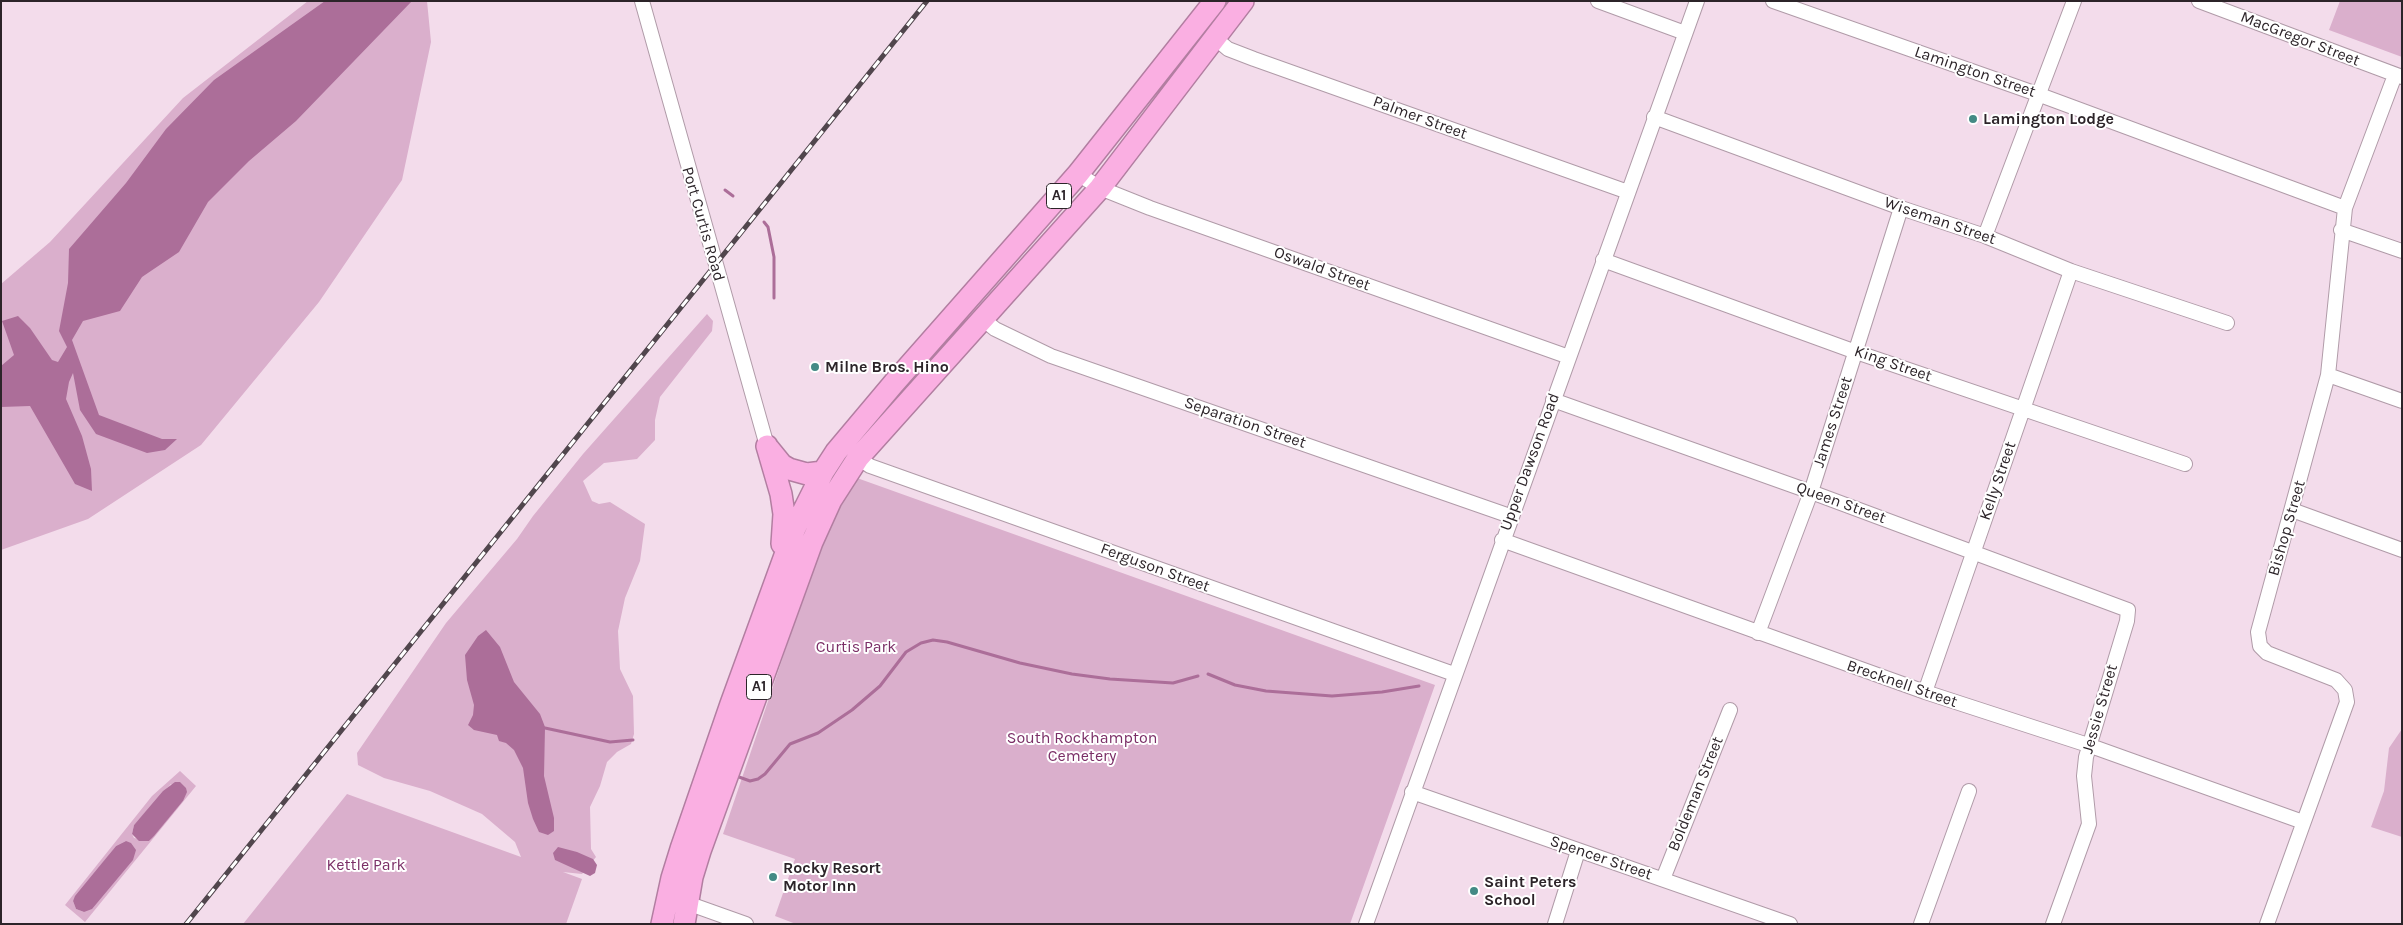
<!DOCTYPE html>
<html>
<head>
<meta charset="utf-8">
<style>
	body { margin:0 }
	#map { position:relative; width:2403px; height:925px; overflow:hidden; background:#f3dceb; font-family:Karla,sans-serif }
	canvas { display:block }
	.frame { position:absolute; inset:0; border:2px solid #2c2429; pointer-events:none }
</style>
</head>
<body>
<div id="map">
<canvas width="2403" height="925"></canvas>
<div class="frame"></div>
</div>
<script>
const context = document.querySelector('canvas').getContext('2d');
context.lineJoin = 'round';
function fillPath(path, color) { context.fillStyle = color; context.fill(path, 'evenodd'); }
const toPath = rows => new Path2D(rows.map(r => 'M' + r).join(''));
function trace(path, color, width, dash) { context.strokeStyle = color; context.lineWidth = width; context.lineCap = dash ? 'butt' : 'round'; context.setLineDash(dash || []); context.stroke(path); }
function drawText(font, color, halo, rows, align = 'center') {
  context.font = font + ' Karla,sans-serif'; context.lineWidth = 4; context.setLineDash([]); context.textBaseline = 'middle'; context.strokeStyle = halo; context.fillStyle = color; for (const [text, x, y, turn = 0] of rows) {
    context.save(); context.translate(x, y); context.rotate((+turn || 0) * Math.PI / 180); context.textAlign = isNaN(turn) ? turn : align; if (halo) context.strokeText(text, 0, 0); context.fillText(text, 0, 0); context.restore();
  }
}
fillPath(toPath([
	[308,1,427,1,431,42,402,180,319,302,201,445,88,519,1,550,1,284,50,242,183,98],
	[2340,1,2402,1,2402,57,2329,30],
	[707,314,713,321,712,331,660,397,655,420,655,440,637,459,604,463,583,481,592,501,599,504,610,502,645,524,640,561,625,598,618,631,620,669,633,696,634,734,631,744,617,752,607,762,600,786,590,807,591,849,596,857,582,874,563,872,582,879,566,924,243,924,347,794,521,857,515,842,482,814,430,791,384,778,358,765,357,753,446,623,517,539,533,516,583,454],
	[857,478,1435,685,1350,924,796,924,775,916,795,859,723,834,825,533],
	[2402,729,2402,837,2371,827,2384,791,2389,748],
	[180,771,196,786,85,922,65,905,152,796],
	[171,784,183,801,149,841,134,838,132,834,134,825],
	[126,841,84,912,76,909,73,901,116,846]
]), '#daafcc');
fillPath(toPath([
	[325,1,412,1,296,121,249,161,208,202,179,252,142,277,120,311,83,321,72,340,99,415,162,439,177,439,165,450,147,453,96,434,80,410,73,373,69,382,66,399,82,436,91,469,92,491,75,484,30,406,1,407,1,366,14,355,2,321,18,316,30,328,52,360,58,362,67,347,59,331,68,283,69,249,126,183,166,129,214,80],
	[486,630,500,647,514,682,540,714,545,727,544,776,554,818,554,831,548,835,539,832,533,819,528,803,523,768,514,750,506,743,499,741,497,735,474,730,468,725,473,715,474,705,467,680,465,655,478,636],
	[175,782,180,782,186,788,187,792,183,801,154,836,149,841,139,841,132,834,134,825,163,791],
	[126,841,131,843,136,850,133,860,92,909,84,912,76,909,73,901,75,896,116,846],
	[558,847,577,852,593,859,597,865,595,873,590,876,555,860,553,853]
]), '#ac6e99');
trace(toPath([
	[725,190,733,196],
	[764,222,768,227,774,257,774,298],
	[1208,674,1235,685,1266,691,1332,696,1382,692,1419,686],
	[545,728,610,742,633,740],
	[739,777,750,781,758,779,765,774,790,744,818,733,852,710,880,686,906,652,921,643,933,640,947,642,1020,663,1072,674,1110,679,1173,683,1198,676]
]), '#ac6e99', 3);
const minor = toPath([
	[642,1,767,446],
	[1598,1,1685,33],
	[1773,1,2040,95,2345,208],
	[2199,1,2402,77],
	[1215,38,1228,49,1254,59,1628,192],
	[1654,117,1901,208,1985,236,2071,271,2227,323],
	[1078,174,1100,188,1150,208,1569,357],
	[2341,230,2402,251],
	[1985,236,2074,1],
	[1603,260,1856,352,2185,464],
	[984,320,995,329,1051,356,1510,516],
	[2328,375,2402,401],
	[1553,400,1811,492,2128,610,2127,621,2086,757,2084,776,2089,824,2053,924],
	[858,458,870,466,1454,674],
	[2292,510,2402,550],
	[1502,540,1925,692,2088,745,2303,822],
	[1758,633,1811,492,1901,208],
	[1925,692,2071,271],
	[1412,792,1790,924],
	[1663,879,1730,710],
	[687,903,746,924],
	[1366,924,1697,1],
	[1555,924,1578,851],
	[1921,924,1969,791],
	[2267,924,2347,702,2345,690,2336,680,2267,653,2260,646,2258,632,2328,375,2345,208,2395,75]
]);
const highway = toPath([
	[767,446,781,494,784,514,782,544],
	[769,449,782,465,789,469,807,474,823,472],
	[662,924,672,878,681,849,731,704,795,528,823,472,836,452,894,383,1078,174,1215,1],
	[684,924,692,877,700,851,812,542,831,500,858,458,1100,188,1243,1]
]);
trace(minor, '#b09ba8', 16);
trace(highway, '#b27ea1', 24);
trace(minor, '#fff', 14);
trace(highway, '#faafe2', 21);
const rail = toPath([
	[186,924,927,1]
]);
trace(rail, '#51464d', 5);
trace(rail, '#fff', 3, [9]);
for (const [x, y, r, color] of [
	[1973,119,5,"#438a85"],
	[815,367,5,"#438a85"],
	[773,877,5,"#438a85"],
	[1474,891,5,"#438a85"]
]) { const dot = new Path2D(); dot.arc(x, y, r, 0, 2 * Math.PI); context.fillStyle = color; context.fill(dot); trace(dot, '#fff', 2); }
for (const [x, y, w] of [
	[1059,196,25],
	[759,687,25]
]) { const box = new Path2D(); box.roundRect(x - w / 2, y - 12.5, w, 25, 4); context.fillStyle = '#fff'; context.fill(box); trace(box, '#2c2429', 1); }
drawText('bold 15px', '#2c2429', null, [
	["A1",1059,196],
	["A1",759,687]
]);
drawText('16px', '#2c2429', '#fff', [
	["MacGregor Street",2300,39,21],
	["Lamington Street",1975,72,19],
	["Palmer Street",1420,118,20],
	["Wiseman Street",1940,221,19],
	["Port Curtis Road",703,224,74],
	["Oswald Street",1322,269,20],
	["King Street",1893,364,19],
	["James Street",1833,422,-72],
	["Separation Street",1245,423,19],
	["Upper Dawson Road",1530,462,-70],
	["Kelly Street",1998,481,-71],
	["Queen Street",1841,503,20],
	["Bishop Street",2287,528,-74],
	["Ferguson Street",1155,568,20],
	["Brecknell Street",1902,684,19],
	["Jessie Street",2100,709,-74],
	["Boldeman Street",1696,794,-68],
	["Spencer Street",1601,858,19]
]);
drawText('bold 16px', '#2c2429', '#fff', [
	["Lamington Lodge",1983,119],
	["Milne Bros. Hino",825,367],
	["Rocky Resort",783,868],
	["Motor Inn",783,886],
	["Saint Peters",1484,882],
	["School",1484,900]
], 'left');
drawText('16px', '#7b2f67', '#fff', [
	["Curtis Park",856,647],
	["South Rockhampton",1082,738],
	["Cemetery",1082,756],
	["Kettle Park",366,865]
]);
</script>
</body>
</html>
